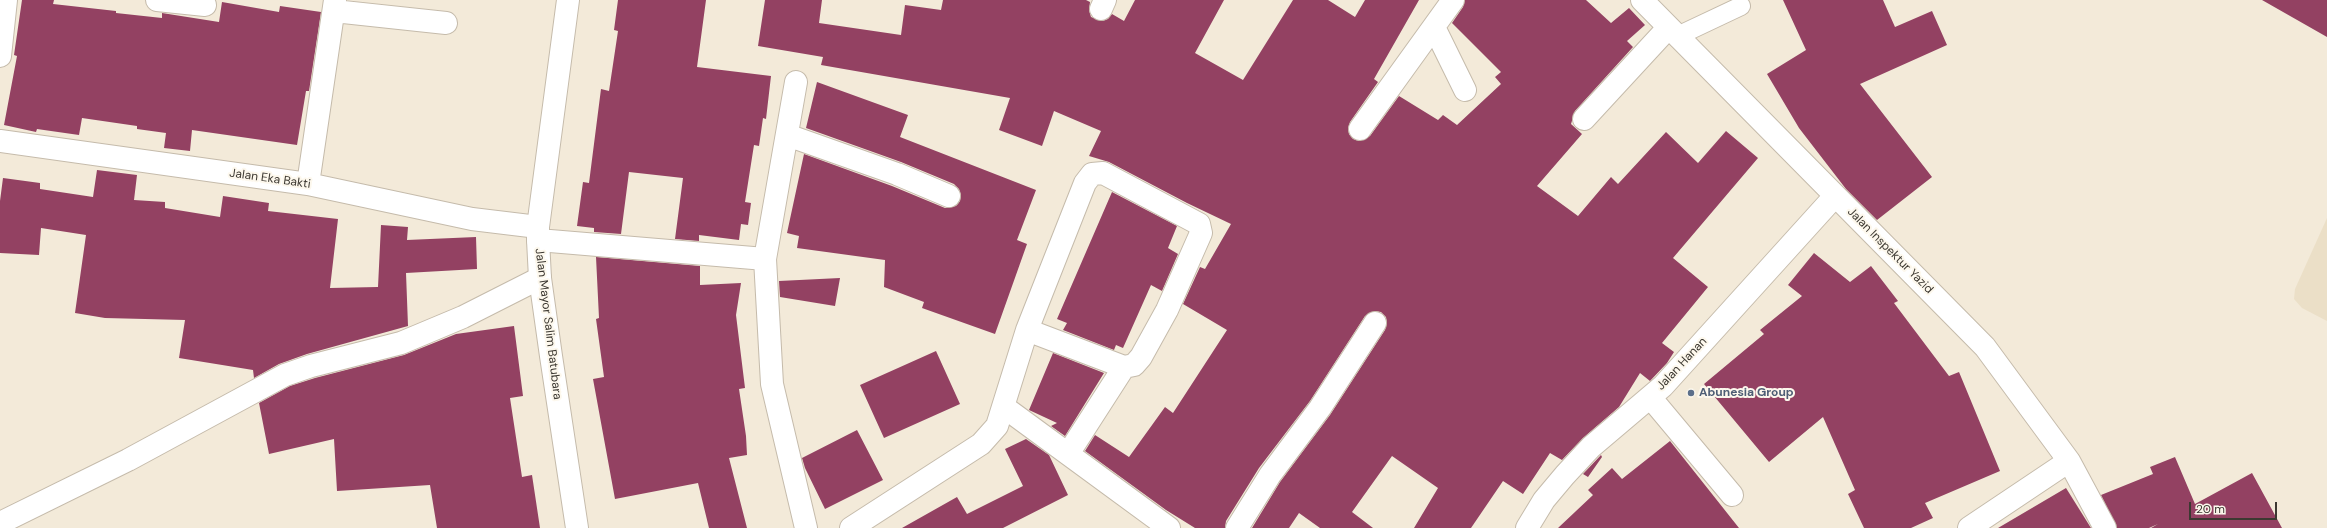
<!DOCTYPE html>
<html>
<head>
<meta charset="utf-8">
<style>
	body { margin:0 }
	#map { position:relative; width:2327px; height:528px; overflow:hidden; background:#f3ead9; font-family:"DM Sans",sans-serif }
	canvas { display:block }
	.scale { position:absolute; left:2189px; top:502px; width:88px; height:18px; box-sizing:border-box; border:2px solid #3c3831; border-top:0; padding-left:5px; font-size:12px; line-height:14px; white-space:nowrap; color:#3c3831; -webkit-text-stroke:3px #fdf8ed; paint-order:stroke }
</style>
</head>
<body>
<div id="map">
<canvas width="2327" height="528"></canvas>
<div class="scale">20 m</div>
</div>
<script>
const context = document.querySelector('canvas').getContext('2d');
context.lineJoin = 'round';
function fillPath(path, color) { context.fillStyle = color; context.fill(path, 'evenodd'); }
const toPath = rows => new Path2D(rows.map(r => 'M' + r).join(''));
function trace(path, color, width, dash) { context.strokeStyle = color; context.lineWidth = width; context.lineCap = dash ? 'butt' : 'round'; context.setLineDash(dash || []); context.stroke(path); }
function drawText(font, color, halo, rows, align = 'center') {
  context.font = font + ' "DM Sans",sans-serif'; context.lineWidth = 4; context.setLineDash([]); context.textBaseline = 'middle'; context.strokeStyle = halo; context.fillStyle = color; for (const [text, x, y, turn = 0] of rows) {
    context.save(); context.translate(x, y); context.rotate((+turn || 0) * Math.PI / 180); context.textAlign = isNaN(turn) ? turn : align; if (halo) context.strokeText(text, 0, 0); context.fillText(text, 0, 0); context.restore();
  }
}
fillPath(toPath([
	[2327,218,2327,321,2302,308,2294,299,2295,289]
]), '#ebdfc7');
fillPath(toPath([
	[22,0,54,0,53,4,116,11,116,13,162,18,162,13,219,22,222,2,279,12,280,6,321,12,309,91,306,91,297,145,192,130,190,151,164,148,166,133,137,129,137,126,82,118,79,135,37,129,36,132,4,125,17,56,14,55],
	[618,0,706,0,697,67,771,76,766,119,763,118,759,146,754,145,745,202,751,203,748,225,741,224,739,240,699,235,699,241,675,239,683,178,629,172,621,234,594,232,594,228,577,226,583,182,589,183,601,89,609,91,618,31,614,30],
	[765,0,822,0,819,23,901,35,905,5,941,10,943,0,1086,0,1090,2,1089,10,1091,17,1102,21,1108,19,1112,14,1124,21,1135,0,1224,0,1195,53,1243,80,1293,0,1328,0,1355,17,1365,0,1419,0,1374,79,1378,82,1350,122,1348,128,1349,134,1353,139,1359,141,1370,136,1399,96,1438,120,1443,115,1457,125,1501,84,1495,77,1501,72,1452,23,1463,7,1465,0,1586,0,1611,23,1629,8,1645,25,1627,41,1633,47,1575,111,1571,124,1582,134,1537,186,1578,216,1611,177,1618,184,1666,132,1698,163,1726,131,1758,158,1673,258,1708,287,1662,343,1674,352,1667,363,1650,381,1640,373,1619,407,1583,438,1562,460,1550,453,1523,494,1503,481,1471,528,1414,528,1438,488,1392,456,1352,512,1373,528,1320,528,1299,513,1289,528,1252,528,1280,482,1330,415,1385,330,1387,323,1386,317,1381,312,1375,311,1365,316,1310,401,1259,468,1226,521,1225,528,1195,528,1166,510,1085,451,1095,435,1129,457,1165,407,1173,413,1227,330,1183,304,1200,267,1205,269,1231,224,1187,203,1109,162,1089,156,1101,131,1054,111,1042,146,999,130,1010,98,821,65,823,57,758,46],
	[1783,0,1883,0,1895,27,1932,11,1947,45,1860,84,1932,177,1877,220,1846,189,1799,128,1767,74,1806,50],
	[2262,0,2327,0,2327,37],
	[817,82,908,115,900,137,1036,190,1017,240,1027,244,995,334,922,308,924,302,884,287,885,260,797,248,799,236,787,233,804,154,892,186,945,208,956,206,960,201,961,195,959,189,954,184,901,162,806,128],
	[97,170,137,175,134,200,165,202,165,208,220,217,223,196,269,203,268,211,338,219,330,288,378,287,381,225,408,227,407,240,476,237,477,269,406,273,408,326,307,354,279,364,254,378,253,370,179,358,185,320,105,318,75,313,86,235,41,228,39,255,0,253,0,201,3,178,40,183,40,189,93,197],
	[1112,192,1177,226,1168,248,1178,254,1162,291,1151,285,1123,348,1116,345,1114,350,1063,330,1067,323,1057,319],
	[1814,253,1850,282,1871,266,1898,301,1894,303,1949,376,1959,372,2000,471,1925,503,1933,518,1911,528,1864,528,1848,494,1855,490,1823,417,1769,462,1704,384,1764,334,1760,330,1802,296,1788,285],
	[596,257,700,266,700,285,741,283,736,315,745,388,739,389,746,436,747,455,729,458,747,528,709,528,698,483,615,499,593,379,604,377,596,319,599,318],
	[840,278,835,306,780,297,779,281],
	[514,326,523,396,510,398,522,477,532,475,540,528,437,528,430,485,337,491,334,439,269,454,259,403,290,386,315,378,404,355,456,334],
	[936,351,960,404,884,438,860,385],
	[1053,353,1104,373,1065,436,1051,426,1057,423,1029,410],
	[857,430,883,480,825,509,805,468,802,458],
	[1026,439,1049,455,1068,495,1003,528,902,528,957,497,967,514,1023,486,1005,449],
	[1670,441,1739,528,1558,528,1593,495,1588,490,1612,468,1622,479],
	[1601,455,1602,457,1588,477,1583,474],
	[2175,457,2195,504,2252,473,2282,528,2151,528,2158,524,2149,528,2117,528,2101,495,2153,474,2150,467],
	[2066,488,2091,528,1998,528]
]), '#934162');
const service = toPath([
	[1677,38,1686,32,1741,6]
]);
const minor = toPath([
	[157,0,205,5],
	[1642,0,1985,347,2069,461,2105,528],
	[1101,9,1105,0],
	[334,11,446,23],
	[1434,27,1465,90],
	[0,56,6,0],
	[796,82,765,259,772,384,806,528],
	[1584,119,1668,28],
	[1360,129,1453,0],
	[787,135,897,174,949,196],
	[0,141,308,184,472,219,538,227],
	[308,184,335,0],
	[538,240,765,259],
	[1650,397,1732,495],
	[1004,407,1169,528],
	[1068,454,1124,367],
	[0,523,128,460,285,375,311,366,401,343,463,317,540,278],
	[851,528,981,444,997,426,1027,330,1085,183,1092,174,1103,173,1199,224,1201,233,1167,310,1141,357,1134,365,1124,367,1027,330],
	[1237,528,1270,475,1320,408,1375,323],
	[1527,528,1544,500,1565,475,1591,447,1663,386,1835,196],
	[1969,528,2069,461]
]);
const tertiary = toPath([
	[568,0,538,227,538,240,540,278,551,356,577,528]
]);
trace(service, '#c5bbab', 20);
trace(minor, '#c5bbab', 24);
trace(tertiary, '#c5bbab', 24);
trace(service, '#fff', 18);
trace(minor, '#fff', 22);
trace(tertiary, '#fff', 22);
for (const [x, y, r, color] of [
	[1691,393,4,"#5c6f8a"]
]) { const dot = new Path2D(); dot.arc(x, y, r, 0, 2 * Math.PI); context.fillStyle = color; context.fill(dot); trace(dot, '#fdf8ed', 1.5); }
drawText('12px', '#3c3831', '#fdf8ed', [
	["Jalan Eka Bakti",270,179,8],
	["Jalan Inspektur Yazid",1890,251,45],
	["Jalan Mayor Salim Batubara",548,324,83],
	["Jalan Hanan",1682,364,-47]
]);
drawText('bold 12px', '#4e5e75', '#fdf8ed', [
	["Abunesia Group",1699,393]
], 'left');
</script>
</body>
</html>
